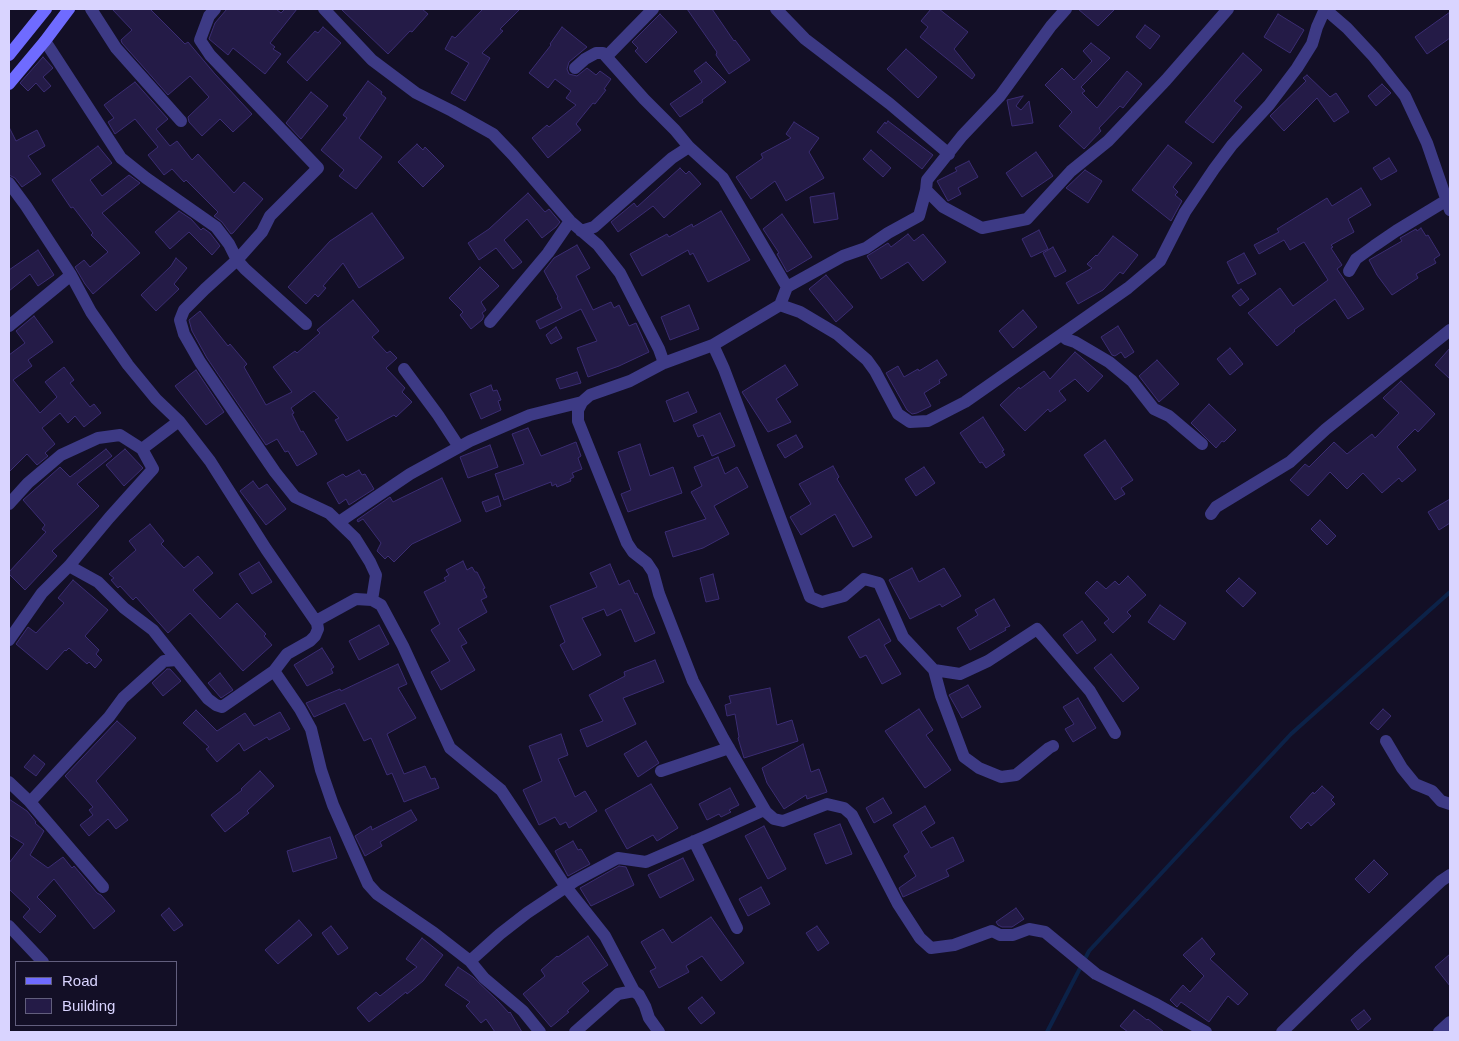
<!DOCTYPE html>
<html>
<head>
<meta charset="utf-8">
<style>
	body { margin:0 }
	#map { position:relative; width:1459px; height:1041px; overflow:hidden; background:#130f26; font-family:Arial,sans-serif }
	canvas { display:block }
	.frame { position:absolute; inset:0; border:10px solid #d9d4ff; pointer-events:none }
	.legend { position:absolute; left:15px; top:961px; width:162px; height:65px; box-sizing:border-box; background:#130f26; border:1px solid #625e7d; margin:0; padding:6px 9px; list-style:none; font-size:15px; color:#d9d4ff }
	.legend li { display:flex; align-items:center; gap:10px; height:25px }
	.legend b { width:25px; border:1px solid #625e7d }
</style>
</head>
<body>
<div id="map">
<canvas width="1459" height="1041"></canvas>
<div class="frame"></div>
<ul class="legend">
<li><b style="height:6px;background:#6f6bff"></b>Road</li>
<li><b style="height:14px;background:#241b47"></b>Building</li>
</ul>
</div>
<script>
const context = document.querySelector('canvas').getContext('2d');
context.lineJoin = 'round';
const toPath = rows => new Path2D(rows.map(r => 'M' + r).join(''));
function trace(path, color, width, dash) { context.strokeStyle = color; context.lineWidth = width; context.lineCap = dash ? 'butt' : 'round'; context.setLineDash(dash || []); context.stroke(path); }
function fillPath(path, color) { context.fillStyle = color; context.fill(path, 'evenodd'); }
trace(toPath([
	[1047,1032,1089,951,1291,734,1450,592]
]), '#0c2248', 4);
const building = toPath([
	[112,9,150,9,185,44,188,42,215,74,252,114,233,132,220,119,202,136,189,122,188,117,209,97,190,76,168,95,122,43,121,40,132,30,112,9],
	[227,9,276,9,281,13,285,9,297,9,270,43,275,47,273,49,281,54,265,74,233,48,228,55,209,39,215,23,227,9],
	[341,9,422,9,428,14,412,32,410,31,388,54,341,9],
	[483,9,520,9,500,29,503,31,482,53,490,58,465,101,451,93,469,63,445,49,452,36,455,38,483,9],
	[687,9,712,9,734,41,735,40,750,60,729,74,716,55,717,52,687,9],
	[931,9,939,9,968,32,954,49,975,75,972,79,920,37,928,27,921,21,931,9],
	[1078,9,1115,9,1098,26,1078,9],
	[1450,12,1450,38,1427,54,1415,37,1450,12],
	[660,14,677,32,646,63,635,51,638,48,632,42,660,14],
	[1278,14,1304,30,1290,53,1264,37,1278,14],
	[1145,25,1160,36,1150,49,1136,37,1145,25],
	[323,27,341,43,307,81,287,62,315,31,318,33,323,27],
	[562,27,587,47,569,62,567,69,569,74,577,76,587,68,596,75,600,71,611,79,604,89,606,90,595,104,593,103,576,124,581,130,548,158,532,138,547,125,549,127,576,105,566,98,571,91,555,79,548,88,529,73,551,45,550,44,562,27],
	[1091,43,1110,58,1081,87,1085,91,1082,93,1097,108,1127,71,1142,84,1123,108,1120,106,1099,128,1101,131,1084,149,1059,126,1072,112,1045,85,1062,68,1074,80,1092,61,1083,51,1091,43],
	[906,49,937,77,918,98,887,69,906,49],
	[1243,53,1262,70,1234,101,1242,107,1213,143,1185,122,1243,53],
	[43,57,53,68,43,77,51,86,44,92,36,83,28,91,20,83,43,57],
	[706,62,726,82,702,100,703,102,680,117,670,104,702,82,694,71,706,62],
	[1307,75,1330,97,1336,93,1349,112,1334,122,1317,98,1284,131,1270,116,1306,81,1303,78,1307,75],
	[368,81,382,92,381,94,386,98,359,138,382,157,356,189,339,176,344,170,321,150,347,118,343,115,368,81],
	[135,82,168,119,156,129,170,146,177,141,192,160,198,154,234,193,244,182,263,199,233,233,231,234,222,222,214,216,218,212,186,180,184,182,172,169,164,175,148,155,158,147,135,119,115,134,108,122,114,118,104,105,135,82],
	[1382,84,1391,93,1376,106,1368,96,1382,84],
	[311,92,328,106,301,139,286,123,311,92],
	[1023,96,1016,106,1021,110,1029,101,1033,123,1012,126,1007,100,1023,96],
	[888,121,933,155,922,169,877,132,885,122,886,124,888,121],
	[794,122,819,138,809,152,824,178,786,201,775,181,751,199,736,177,763,158,761,154,791,138,786,134,794,122],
	[9,127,16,141,37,130,45,146,28,156,41,174,22,187,15,178,9,175,9,127],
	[417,144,423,150,425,147,444,166,423,187,398,162,417,144],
	[1168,145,1192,163,1173,187,1178,192,1175,195,1182,201,1171,221,1132,190,1168,145],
	[98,146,112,163,90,180,102,196,129,175,140,183,102,213,140,253,93,294,85,284,75,267,84,260,90,267,108,252,91,235,93,233,73,207,71,208,52,180,98,146],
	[871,150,891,168,883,177,863,159,871,150],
	[1036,152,1053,176,1022,197,1006,173,1036,152],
	[1389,158,1397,171,1381,180,1373,168,1389,158],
	[969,161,978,177,958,188,961,194,948,201,937,181,957,171,955,168,969,161],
	[680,168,686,174,689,171,701,184,664,218,653,206,618,232,611,222,634,203,637,207,680,168],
	[1085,170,1102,181,1088,203,1066,188,1085,170],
	[1361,188,1371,205,1348,219,1354,232,1331,245,1333,247,1331,248,1342,265,1337,269,1364,309,1348,319,1335,299,1294,330,1295,331,1277,346,1248,313,1280,288,1293,306,1328,280,1304,242,1290,250,1284,240,1259,254,1254,245,1279,232,1277,229,1327,198,1332,206,1361,188],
	[528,193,545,212,549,209,560,222,556,227,542,238,527,219,504,240,522,262,513,269,496,248,479,260,468,243,489,229,528,193],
	[834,193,838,219,814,223,810,197,834,193],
	[179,211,191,219,201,230,203,228,210,233,220,246,212,255,189,232,170,249,155,232,179,211],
	[721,211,750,260,708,282,693,253,690,255,688,250,642,276,630,254,667,234,669,237,692,224,693,227,721,211],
	[372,213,404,258,359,288,343,263,323,286,326,288,318,297,315,294,306,304,288,287,330,241,372,213],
	[782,214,812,257,787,272,777,254,779,253,763,229,782,214],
	[1421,228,1426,236,1428,235,1440,255,1434,259,1436,263,1416,274,1418,278,1392,295,1377,275,1369,260,1402,241,1400,238,1416,229,1417,231,1421,228],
	[1039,230,1048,249,1031,257,1022,239,1039,230],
	[908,234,914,241,923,234,946,262,923,281,908,262,881,279,867,256,888,243,891,247,908,234],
	[1113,236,1138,255,1123,274,1120,272,1103,290,1078,304,1066,283,1092,268,1087,264,1096,255,1097,256,1113,236],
	[577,245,590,268,576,276,593,310,611,302,614,308,619,305,629,326,636,323,649,352,619,366,588,377,577,348,597,341,581,309,540,329,536,321,562,308,557,298,558,297,544,271,554,258,577,245],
	[1053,247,1066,271,1055,277,1043,253,1053,247],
	[38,250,54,275,38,286,30,274,9,291,9,270,38,250],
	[1244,253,1256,274,1238,284,1227,262,1244,253],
	[176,258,187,268,174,284,179,289,156,311,141,295,171,266,176,258],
	[480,267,499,286,481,302,486,310,482,313,484,316,482,320,471,329,460,315,463,312,449,298,480,267],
	[826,275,853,307,836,322,809,289,826,275],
	[1241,289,1249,299,1240,306,1232,296,1241,289],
	[353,300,379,331,372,337,387,353,390,351,397,358,386,368,405,388,402,392,412,402,396,417,394,415,347,441,335,420,339,418,314,391,291,408,294,413,292,414,301,432,303,431,317,454,297,466,288,451,285,452,277,439,266,445,207,358,192,331,189,320,200,311,228,346,230,344,247,364,244,367,266,405,292,392,273,367,295,351,297,353,320,333,317,330,353,300],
	[689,305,699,329,670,340,661,317,689,305],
	[1023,310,1037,327,1013,348,999,331,1023,310],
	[34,316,53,342,28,360,32,366,13,380,40,413,57,397,45,382,64,367,74,380,70,383,90,407,94,404,101,413,84,427,75,416,68,423,60,413,42,428,55,444,45,453,48,456,37,465,27,454,9,472,9,355,25,343,16,331,34,316],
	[1118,326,1134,352,1125,358,1121,352,1115,356,1112,355,1101,337,1118,326],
	[556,327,562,338,551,344,546,335,556,327],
	[1230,348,1243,364,1230,375,1217,359,1230,348],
	[1450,348,1450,379,1435,365,1450,348],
	[1075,352,1103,376,1088,392,1075,379,1059,391,1066,400,1050,412,1048,409,1025,431,1000,405,1019,387,1020,389,1044,371,1050,379,1075,352],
	[937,360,947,375,939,380,940,383,924,393,931,406,917,413,912,414,907,410,886,373,898,366,904,377,918,369,919,371,937,360],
	[1157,360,1179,384,1159,402,1139,376,1157,360],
	[785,365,798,385,776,399,791,422,768,432,742,392,785,365],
	[196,370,224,412,206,425,175,386,196,370],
	[577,372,581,383,560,389,556,379,577,372],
	[1401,381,1435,414,1418,432,1415,429,1397,447,1416,470,1402,482,1399,478,1382,493,1363,473,1347,489,1330,472,1308,496,1290,480,1305,464,1309,467,1334,442,1347,454,1372,434,1375,438,1399,413,1383,398,1401,381],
	[491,385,493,391,497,390,501,400,498,401,501,410,481,419,470,394,491,385],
	[688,392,697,412,674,422,666,401,688,392],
	[1209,404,1236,430,1224,442,1222,441,1216,448,1191,423,1209,404],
	[720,413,735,446,712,456,703,435,698,437,693,425,720,413],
	[983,417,1004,450,1002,451,1005,455,986,468,982,462,980,463,960,433,983,417],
	[528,428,541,456,576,442,581,456,578,458,582,469,572,473,574,477,570,479,571,481,557,487,556,484,552,486,551,482,504,500,495,474,524,464,512,434,528,428],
	[796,435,803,447,785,458,777,445,796,435],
	[1105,440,1133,480,1121,488,1125,494,1115,500,1084,455,1105,440],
	[640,444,650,476,673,467,682,493,628,512,621,494,631,490,618,452,640,444],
	[490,445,498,467,468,478,460,457,490,445],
	[106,449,112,456,77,484,99,506,52,551,57,556,25,590,9,574,9,572,46,532,42,529,45,525,23,500,60,467,70,477,106,449],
	[125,449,143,468,124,486,106,465,125,449],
	[718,457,725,474,737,467,748,487,714,506,729,534,703,548,673,557,665,532,706,519,691,492,702,486,694,467,718,457],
	[833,466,839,477,837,479,872,537,853,547,835,514,801,535,790,517,811,504,799,484,833,466],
	[924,467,935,483,916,496,905,479,924,467],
	[359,470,362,475,365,474,374,489,349,505,346,499,339,504,327,483,343,474,346,477,359,470],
	[442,478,461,521,412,544,394,562,388,556,385,559,377,551,381,543,363,519,358,522,357,520,390,497,393,502,442,478],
	[253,481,259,489,267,484,286,509,266,525,240,491,253,481],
	[498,496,501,506,486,512,482,502,498,496],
	[1450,499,1450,523,1439,530,1428,512,1450,499],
	[1320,520,1336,536,1327,545,1311,529,1320,520],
	[150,524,164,541,161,544,184,568,198,556,213,573,193,590,220,619,237,603,266,634,264,636,272,645,243,671,190,613,168,633,136,597,133,600,120,586,118,588,111,580,114,578,109,574,136,550,129,541,150,524],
	[463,561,467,570,472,567,475,572,477,572,485,588,483,589,487,597,481,600,487,612,458,629,467,643,461,646,475,670,441,690,431,672,450,661,431,630,440,624,424,592,446,581,444,578,449,575,446,570,463,561],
	[259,562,272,582,252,594,239,574,259,562],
	[610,564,619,585,629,580,635,594,637,593,655,633,635,642,621,609,607,616,604,609,582,618,601,655,573,670,560,645,565,642,550,606,597,587,590,573,610,564],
	[912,568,919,582,944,568,961,596,942,607,940,604,910,619,889,580,912,568],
	[713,574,719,599,706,602,700,578,713,574],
	[1128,576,1146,595,1127,612,1131,616,1113,633,1104,623,1109,619,1085,593,1097,581,1106,589,1115,581,1119,585,1128,576],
	[1239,578,1256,593,1243,607,1226,591,1239,578],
	[73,580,108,610,85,636,99,650,96,654,102,660,95,668,89,662,87,664,69,648,66,651,65,650,47,670,16,644,28,627,36,633,64,603,58,598,73,580],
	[994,599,1010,626,1005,628,1006,630,970,650,957,628,978,615,975,610,994,599],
	[1160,605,1186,623,1174,640,1148,622,1160,605],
	[879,619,891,641,884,645,901,674,882,684,866,655,860,658,848,637,879,619],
	[1082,621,1096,640,1077,654,1063,635,1082,621],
	[379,625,389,644,359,660,349,641,379,625],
	[322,648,334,667,331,669,333,673,307,686,294,665,322,648],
	[1111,654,1139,688,1123,702,1094,668,1111,654],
	[655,660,664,682,623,698,636,724,587,747,580,730,603,721,589,695,625,676,624,672,655,660],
	[398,664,407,684,398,688,416,718,387,734,404,774,425,766,431,779,435,778,439,788,404,802,392,773,387,775,371,738,364,741,345,703,314,717,306,703,340,689,341,691,398,664],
	[167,669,170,669,181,681,163,696,152,683,167,669],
	[220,673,233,690,221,698,208,683,220,673],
	[968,685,981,707,962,718,949,695,968,685],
	[770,688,777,725,792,720,798,741,744,758,738,738,739,737,735,714,727,716,725,705,731,703,729,696,770,688],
	[1078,698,1096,728,1073,742,1065,729,1074,724,1063,707,1078,698],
	[919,709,933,730,926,735,951,770,925,788,885,731,919,709],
	[1383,709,1391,716,1378,730,1370,723,1383,709],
	[196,710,217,731,245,713,254,726,280,712,290,729,269,740,267,737,244,751,239,743,217,762,206,749,209,747,183,723,196,710],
	[117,721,136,738,96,781,128,820,116,829,108,819,89,836,80,825,93,815,89,810,93,807,65,776,117,721],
	[561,734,568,755,558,759,575,797,585,791,597,811,569,828,566,822,560,825,555,817,539,825,523,790,542,781,529,746,561,734],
	[646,741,659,763,638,777,624,754,646,741],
	[803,744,811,772,819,769,827,792,807,799,806,795,784,809,767,783,762,768,803,744],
	[34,755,45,764,36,776,24,767,34,755],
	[260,771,274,786,247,811,249,813,225,832,211,815,242,790,241,789,260,771],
	[651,784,678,828,657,841,653,835,627,849,605,810,651,784],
	[1322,786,1334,797,1331,800,1335,804,1311,826,1308,822,1301,829,1290,817,1313,792,1314,794,1322,786],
	[730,788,739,805,729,810,731,812,721,817,719,814,707,820,699,804,730,788],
	[883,798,892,813,874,823,866,808,883,798],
	[9,799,27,811,36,822,35,823,44,831,30,855,48,868,63,857,72,868,74,866,97,893,101,895,115,911,94,929,54,879,37,897,56,916,40,933,23,917,30,909,9,889,9,863,24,844,9,835,9,799],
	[925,806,935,823,921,832,931,848,953,837,964,861,946,870,949,876,903,897,899,888,916,876,904,856,909,852,893,825,925,806],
	[411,810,417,820,380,842,382,846,365,856,355,836,371,826,372,830,411,810],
	[840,824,852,854,826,864,814,834,840,824],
	[764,826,786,869,768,879,745,836,764,826],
	[330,837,337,858,293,872,287,851,330,837],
	[573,841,578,850,581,849,590,864,568,876,555,851,573,841],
	[683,858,694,880,660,898,648,875,683,858],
	[1374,860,1388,874,1369,893,1355,879,1374,860],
	[619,866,626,867,634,885,591,906,580,888,619,866],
	[761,887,770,904,748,916,739,899,761,887],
	[169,908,183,925,174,931,161,915,169,908],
	[1016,908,1024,919,1012,927,1002,927,998,925,996,922,1016,908],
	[711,917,744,963,721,981,702,956,686,966,689,972,659,988,650,971,656,968,641,942,663,929,672,943,711,917],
	[299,920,312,935,278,964,265,950,299,920],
	[331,926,348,948,338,955,322,933,331,926],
	[817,926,829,943,818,951,806,933,817,926],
	[588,936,608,965,582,983,589,991,567,1011,569,1012,551,1027,523,994,545,976,541,970,557,956,558,957,588,936],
	[422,938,443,955,423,981,407,994,406,992,369,1022,357,1008,376,992,380,996,417,967,406,959,422,938],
	[1202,938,1215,954,1210,959,1248,994,1238,1005,1228,996,1209,1022,1181,1002,1177,1007,1170,1000,1183,985,1190,992,1204,976,1183,955,1202,938],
	[1450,954,1450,986,1435,967,1450,954],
	[458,967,473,977,498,1001,509,1013,510,1012,522,1032,495,1032,486,1019,481,1023,466,1006,470,1002,445,985,458,967],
	[702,997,715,1013,701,1024,688,1008,702,997],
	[1134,1010,1147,1020,1148,1019,1164,1032,1128,1032,1120,1026,1134,1010],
	[1364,1010,1371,1019,1358,1030,1351,1020,1364,1010]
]);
fillPath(building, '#241b47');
trace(building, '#3b2d73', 1);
trace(toPath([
	[91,9,116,48,181,121],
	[215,9,209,16,200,40,210,55,318,168,270,216,262,232,237,260,205,289,184,310,180,320,184,334,200,362,275,472,295,497,329,513,355,538,370,562,376,575,372,600],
	[324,9,372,60,416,93,452,111,493,134,513,155,570,221,598,245,620,273,659,349,664,363],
	[776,9,805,39,890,104,949,154],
	[1066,9,1051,26,1000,96,962,136,927,180,926,190,919,216,888,233,866,248,843,256,787,287,780,305,713,345,664,363,630,381,590,395,582,402,578,410,578,421,627,543,633,552,647,563,653,572,659,594,693,681,723,738,766,812,774,819,783,821,827,804,844,808,852,815,898,904,920,938,931,948,954,945,992,931,1000,935,1013,935,1029,929,1045,932,1096,974,1154,1003,1206,1032],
	[1325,9,1347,28,1374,57,1405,96,1427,143,1450,210],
	[45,41,121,158,146,178,216,227,229,244,237,260,245,269,306,324],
	[607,56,653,9],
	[575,68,585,59,596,53,603,53,644,99,675,130,689,147,723,178,787,287],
	[9,183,26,206,71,275,91,312,128,365,156,399,179,421,210,461,266,549,317,623,318,629,315,636,310,641,287,654,274,671,222,707,216,705,208,699,153,630,124,608,98,582,69,566],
	[926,190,943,207,982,228,1027,219,1071,171,1108,141,1166,80,1228,9],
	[581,231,594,227,672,158,689,147],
	[1349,271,1356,259,1374,246,1396,231,1447,200],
	[780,305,800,312,837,334,867,360,875,371,898,414,910,422,928,421,965,402,1128,288,1160,261,1185,212,1214,169,1232,145,1269,105,1297,68,1312,44,1317,27,1325,9],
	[490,322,548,253,570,221],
	[9,326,71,275],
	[1064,334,1066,339,1075,342,1109,362,1132,381,1154,409,1169,416,1202,444],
	[713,345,724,369,810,597,822,602,844,596,864,579,879,583,903,637,934,670,960,674,988,661,1037,629,1090,691,1115,733],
	[404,369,438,415,459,447],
	[142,449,179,421],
	[9,504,28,483,61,455,98,438,120,435,142,449,153,469,109,518,69,566,42,593,9,640],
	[1211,514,1216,507,1290,462,1326,429,1450,330],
	[339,522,410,474,470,441,530,415,582,402],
	[316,621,356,599,372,600,381,605,403,646,450,748,501,790,566,887,605,936,634,991,639,995,645,1006,649,1018,659,1032],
	[934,670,941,696,964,757,979,768,1001,777,1016,775,1049,748,1053,746],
	[274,671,300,709,311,729,321,770,333,805,368,884,377,894,434,933,470,961,484,978,523,1011,540,1032],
	[1386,741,1402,768,1415,784,1432,791,1441,801,1450,804],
	[661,771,729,748],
	[9,782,30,802,103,887],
	[30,802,109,717,123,698,164,661,177,660],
	[694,841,737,928],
	[9,926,43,962],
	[470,961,500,934,527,913,575,881,618,858,646,862,704,837,764,810],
	[575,1032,618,994,634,991],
	[1282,1032,1358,958,1441,881,1450,875],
	[1439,1032,1450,1022]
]), '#3d3a85', 12);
trace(toPath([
	[9,55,46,9],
	[9,84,45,41,69,9]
]), '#6f6bff', 12);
</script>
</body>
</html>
